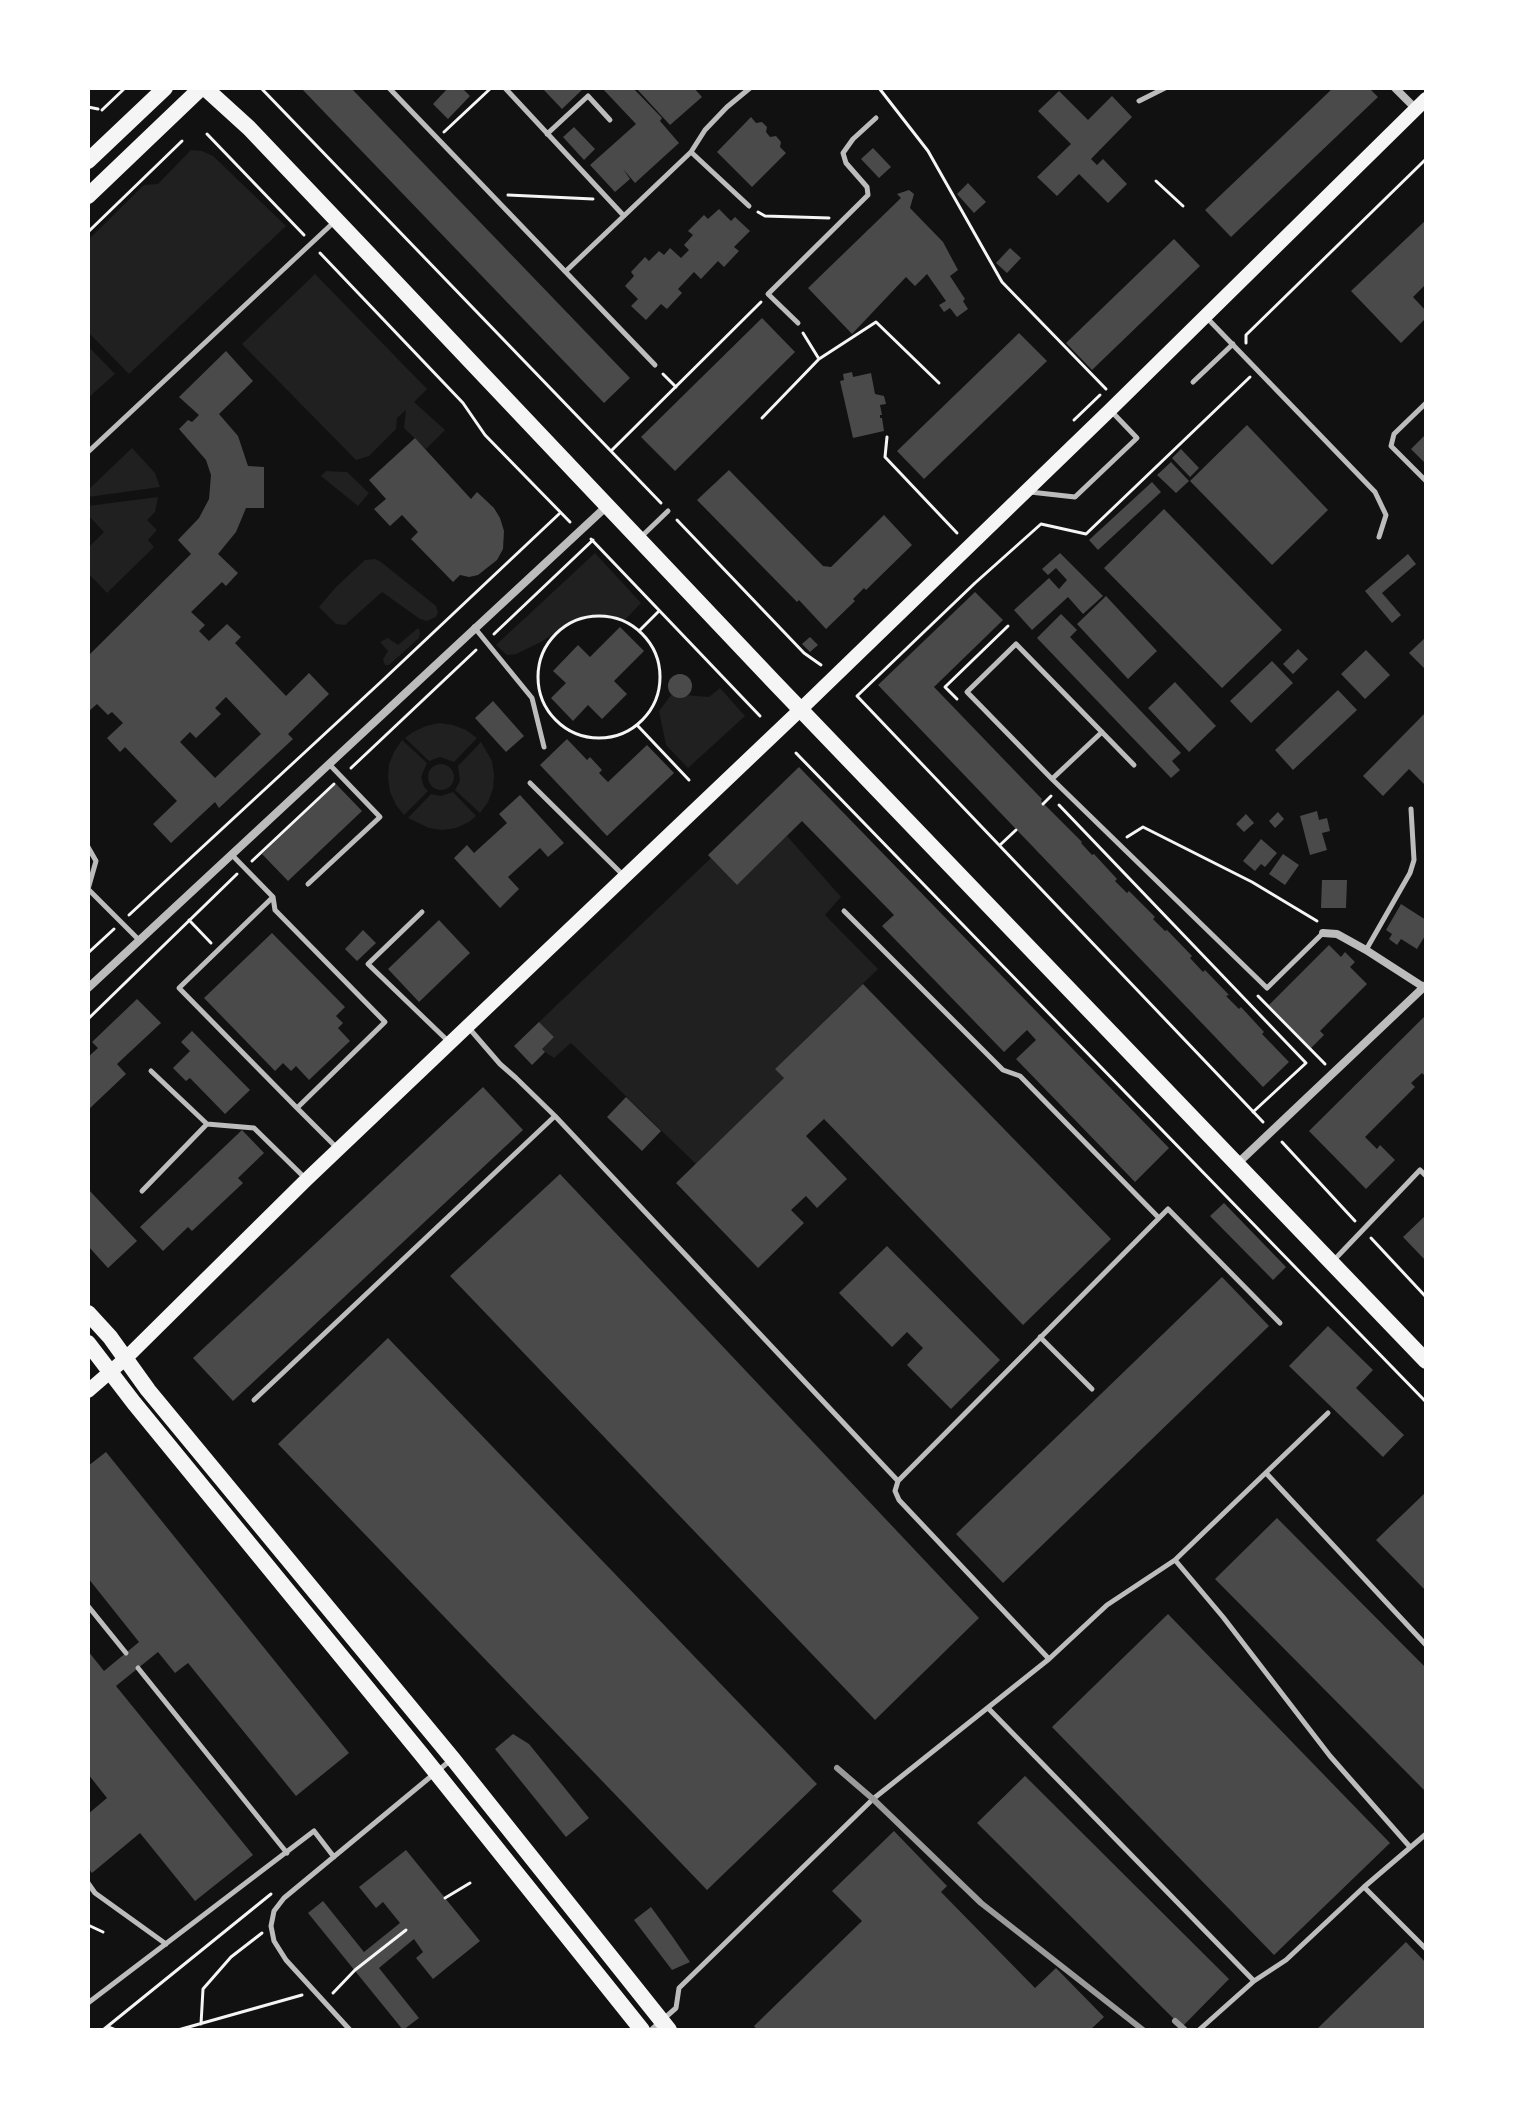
<!DOCTYPE html>
<html>
<head>
<meta charset="utf-8">
<style>
	body { margin:0 }
	#map { position:relative; width:1514px; height:2118px; overflow:hidden; background:#111; font-family:"IBM Plex Sans",sans-serif }
	canvas { display:block }
	.frame { position:absolute; inset:0; border:90px solid #fff; pointer-events:none }
</style>
</head>
<body>
<div id="map">
<canvas width="1514" height="2118"></canvas>
<div class="frame"></div>
</div>
<script>
const context = document.querySelector('canvas').getContext('2d');
context.lineJoin = 'round';
function fillPath(path, color) { context.fillStyle = color; context.fill(path, 'evenodd'); }
const toPath = rows => new Path2D(rows.map(r => 'M' + r).join(''));
function trace(path, color, width, dash) { context.strokeStyle = color; context.lineWidth = width; context.lineCap = dash ? 'butt' : 'round'; context.setLineDash(dash || []); context.stroke(path); }
fillPath(toPath([
	[191,150,202,151,213,156,286,226,129,374,88,332,88,240,144,185,158,184],
	[315,274,427,389,414,402,445,430,426,449,404,428,406,410,397,418,396,429,369,456,356,460,242,344],
	[88,346,115,374,88,398],
	[132,448,155,473,160,487,88,497,88,490],
	[326,471,347,472,369,493,358,506,321,476],
	[158,497,155,512,147,520,157,530,148,540,154,547,107,593,88,573,88,548,104,532,88,515,88,506],
	[595,553,641,603,624,621,616,617,596,615,575,620,541,642,516,654,507,655,496,645],
	[375,559,381,562,436,606,438,612,436,617,427,621,420,619,382,592,345,625,336,624,319,607,336,587,365,560],
	[418,628,420,631,419,638,389,665,385,665,383,659,388,651,380,642,388,638,398,645],
	[720,688,745,716,688,768,666,745,659,711,672,694,709,697],
	[439,723,453,725,466,730,477,738,454,762,440,757,429,761,405,738,413,732,426,726],
	[402,740,427,763,421,777,424,787,428,791,404,815,396,805,390,792,388,778,389,764,394,752],
	[481,742,492,761,494,775,493,789,488,802,480,813,455,790,460,781,458,766],
	'428 777a13 13 0 1 1 26 0a13 13 0 1 1-26 0Z',
	[453,792,476,816,469,822,456,828,442,830,429,828,408,818,431,794,441,796],
	[787,836,841,897,825,915,878,969,775,1069,784,1078,696,1164,571,1043,554,1058,545,1052,542,1049,554,1037,539,1022,711,858,737,884]
]), '#202020');
fillPath(toPath([
	[301,88,351,88,630,378,604,403],
	[448,88,462,88,470,96,448,119,433,104],
	[542,88,584,88,562,109],
	[602,88,633,88,662,118,660,121,679,143,635,183,623,169,630,179,615,192,590,165,636,124],
	[636,88,694,88,702,97,670,125],
	[1333,88,1369,88,1378,97,1231,237,1205,210],
	[1059,91,1088,120,1112,96,1132,117,1091,159,1097,165,1103,159,1127,184,1108,203,1079,174,1057,196,1037,177,1071,144,1038,111],
	[751,117,756,123,762,122,767,127,766,132,770,137,776,136,781,142,780,147,786,153,752,187,717,152],
	[574,127,595,149,584,160,563,137],
	[873,148,891,167,879,178,861,159],
	[968,183,986,202,974,213,957,194],
	[909,190,914,194,910,208,943,242,958,270,950,276,965,299,963,301,968,309,957,317,950,308,944,312,939,305,946,301,927,274,915,286,906,277,852,334,808,288,901,198,897,194],
	[719,209,731,221,735,217,750,231,734,247,739,251,724,267,718,261,701,279,694,272,678,289,682,293,667,309,661,304,646,320,631,306,638,299,625,286,634,276,631,272,645,257,649,261,659,251,664,255,670,248,681,258,689,250,684,245,693,235,688,231,704,215,708,219],
	[1426,220,1426,284,1413,297,1426,311,1426,318,1401,343,1351,291],
	[1174,239,1200,266,1092,370,1066,343],
	[1010,248,1021,258,1007,273,996,263],
	[762,318,795,352,675,471,641,437],
	[1019,333,1047,361,924,479,897,451],
	[226,351,253,381,219,414,238,436,248,466,264,467,264,508,246,508,236,532,218,554,238,573,226,586,222,582,191,612,205,625,199,631,209,641,227,624,241,637,235,643,286,696,309,673,329,694,288,734,293,739,219,808,215,802,171,843,153,824,177,801,125,747,120,752,107,738,123,723,112,712,108,715,97,704,88,712,88,656,191,554,178,540,199,518,209,499,211,475,206,460,179,429,188,420,192,422,199,415,179,397],
	[226,697,261,734,215,778,180,742,190,732,196,738,221,714,215,708],
	[852,372,853,377,871,373,875,394,884,396,886,404,880,405,882,415,880,415,880,418,882,418,884,431,853,438,840,381,844,380,843,374],
	[1247,425,1328,510,1272,565,1190,481],
	[1426,434,1426,464,1411,449],
	[415,438,471,499,477,492,494,508,500,518,504,531,503,549,497,560,478,575,469,577,460,575,453,582,411,539,418,532,402,515,390,526,374,509,386,499,369,480],
	[1181,449,1199,468,1190,477,1172,458],
	[1171,462,1189,481,1176,493,1157,475],
	[729,470,823,566,831,567,884,515,912,545,866,590,864,588,853,599,855,601,826,629,799,600,797,602,697,500],
	[1152,482,1161,492,1098,550,1089,540],
	[1164,509,1282,630,1222,688,1104,568],
	[1060,553,1103,596,1083,614,1068,597,1032,630,1014,610,1049,578,1059,589,1067,580,1056,568,1048,575,1042,569],
	[1408,554,1416,564,1382,593,1401,615,1392,623,1365,591],
	[975,592,1003,620,934,687,1039,796,1042,799,1041,801,1082,842,1081,843,1092,855,1094,854,1117,879,1115,881,1127,893,1129,891,1155,917,1153,919,1165,931,1167,930,1192,956,1190,958,1203,972,1205,970,1229,995,1226,996,1239,1009,1241,1007,1264,1032,1262,1034,1289,1062,1263,1087,878,685],
	[1106,596,1157,651,1128,679,1077,624],
	[1061,614,1077,630,1070,637,1181,753,1172,761,1180,770,1171,778,1037,638],
	[620,627,644,651,614,681,627,694,602,719,588,705,573,721,551,698,566,683,553,671,578,645,590,657],
	[810,637,818,645,810,652,802,644],
	[1426,637,1426,666,1424,668,1409,653],
	[1298,649,1308,659,1293,674,1283,664],
	[1366,650,1390,675,1365,699,1341,674],
	[1272,661,1293,683,1251,723,1230,701],
	'668 686a12 12 0 1 1 24 0a12 12 0 1 1-24 0Z',
	[1175,682,1216,726,1189,752,1148,708],
	[1338,690,1357,710,1293,770,1275,750],
	[493,701,524,736,506,752,475,718],
	[1426,712,1426,786,1409,769,1383,796,1363,776],
	[567,739,587,760,590,757,602,770,599,773,608,782,647,745,674,773,607,836,540,765],
	[799,767,1169,1148,1135,1182,1016,1059,1036,1040,1027,1030,1004,1052,882,926,894,915,802,821,737,885,708,855],
	[336,784,362,811,288,881,262,854],
	[520,795,564,843,548,857,540,848,508,877,519,889,500,908,454,858,467,845,474,853,507,823,499,814],
	[1317,811,1319,820,1327,818,1330,831,1322,833,1327,850,1310,855,1300,816],
	[1278,812,1284,819,1275,828,1269,821],
	[1246,814,1254,823,1244,832,1236,824],
	[1261,839,1277,853,1265,867,1261,864,1255,871,1243,861],
	[1283,854,1299,865,1285,885,1269,874],
	[1322,880,1347,880,1346,908,1321,908],
	[1401,904,1426,920,1426,934,1417,949,1401,939,1397,945,1389,939,1392,934,1386,930],
	[439,920,470,953,419,1002,388,969],
	[363,930,376,943,357,961,345,949],
	[272,933,345,1007,336,1016,343,1023,338,1028,350,1041,309,1080,296,1066,291,1071,283,1063,275,1071,204,998],
	[1329,945,1341,957,1345,952,1355,962,1350,967,1367,984,1320,1031,1324,1035,1311,1048,1269,1005],
	[863,984,1111,1239,1023,1325,824,1119,806,1136,847,1179,817,1208,806,1196,791,1210,804,1223,758,1268,676,1183,784,1078,775,1069],
	[137,999,161,1023,117,1064,126,1074,88,1110,88,1057,98,1048,92,1042],
	[1426,1015,1426,1077,1422,1073,1411,1083,1415,1087,1365,1137,1377,1149,1380,1145,1395,1160,1366,1189,1309,1131],
	[539,1022,554,1037,542,1049,545,1052,532,1065,514,1046],
	[192,1031,250,1090,225,1114,190,1078,186,1081,173,1068,190,1051,181,1042],
	[483,1087,523,1130,233,1401,193,1358],
	[626,1097,661,1131,642,1151,607,1117],
	[242,1130,264,1153,238,1178,243,1183,192,1231,188,1227,163,1251,140,1227],
	[560,1174,979,1618,875,1720,450,1276],
	[88,1189,137,1241,108,1268,88,1246],
	[1224,1203,1286,1267,1273,1280,1210,1216],
	[1426,1215,1426,1261,1403,1237],
	[887,1246,1000,1360,951,1409,907,1365,923,1348,907,1332,892,1347,839,1293],
	[1222,1277,1269,1326,1003,1583,956,1534],
	[1328,1326,1373,1370,1356,1388,1404,1435,1383,1457,1289,1366],
	[388,1338,817,1784,707,1890,278,1444],
	[106,1452,349,1753,296,1796,188,1663,175,1673,158,1652,116,1686,253,1855,195,1901,140,1833,92,1873,88,1868,88,1814,107,1798,88,1774,88,1651,104,1671,139,1642,88,1578,88,1466],
	[1426,1492,1426,1591,1376,1540],
	[1277,1518,1426,1668,1426,1792,1215,1579],
	[1168,1614,1390,1843,1274,1955,1052,1727],
	[513,1734,529,1744,589,1818,566,1837,495,1749],
	[1025,1776,1229,1979,1182,2027,977,1823],
	[894,1831,947,1886,941,1892,1035,1988,1056,1968,1104,2017,1090,2030,757,2030,754,2026,862,1921,832,1891],
	[406,1850,480,1941,433,1979,416,1958,423,1952,414,1939,379,1968,419,2018,403,2030,308,1913,323,1901,364,1952,400,1923,383,1902,376,1908,359,1887],
	[651,1907,672,1936,690,1962,672,1970,634,1920],
	[1406,1942,1426,1963,1426,2030,1316,2030]
]), '#4a4a4a');
trace(toPath([
	[261,88,661,503],
	[879,88,928,151,1002,282,1106,389],
	[88,107,98,109],
	[102,110,125,88],
	[444,132,491,88],
	[207,134,304,235],
	[1156,181,1183,206],
	[508,195,593,199],
	[758,212,765,216,829,218],
	[88,232,182,141],
	[320,253,463,403,485,435,570,522],
	[1246,343,1246,335,1426,159],
	[819,359,876,322,939,383],
	[663,374,676,387],
	[1250,377,1086,534,1041,524,975,583,857,696,1263,1122],
	[762,418,819,359,803,333],
	[1074,420,1100,395],
	[887,437,885,457,957,533],
	[611,451,761,302],
	[677,520,804,653,821,665],
	[591,539,760,716],
	'538 677a61 61 0 1 1 122 0a61 61 0 1 1-122 0Z',
	[639,631,659,611],
	[494,634,593,540],
	[957,699,945,687,1008,626],
	[637,725,689,780],
	[796,753,1426,1402],
	[351,768,476,650],
	[1043,804,1051,796],
	[1059,805,1306,1063,1253,1112],
	[1127,837,1143,827,1252,882,1317,921],
	[1000,845,1016,830],
	[252,861,334,784],
	[129,915,384,679,559,514],
	[189,920,211,943],
	[88,953,114,929],
	[1258,996,1325,1064],
	[88,1019,237,874],
	[1282,1142,1355,1221],
	[1371,1238,1426,1297],
	[445,1898,470,1883],
	[88,1925,103,1932],
	[333,1993,355,1970,406,1930],
	[201,2024,203,1989,231,1957,262,1933],
	[108,2027,116,2030],
	[103,2030,271,1894],
	[178,2030,302,1995]
]), '#f5f5f5', 3);
trace(toPath([
	[389,88,655,365],
	[505,88,624,216],
	[1139,101,1165,88],
	[547,134,588,96,610,120],
	[691,152,749,206],
	[566,271,691,152,705,130,727,107,750,88],
	[1207,318,1375,492,1386,515,1379,537],
	[798,323,768,294,868,195,867,187,846,163,843,153,853,139,876,118],
	[1193,382,1233,344],
	[1426,403,1394,434,1391,446,1426,481],
	[88,452,333,223],
	[1030,492,1075,497,1137,438,1113,413],
	[640,538,668,511],
	[474,627,532,698,544,747],
	[1134,765,1016,644,967,692,1052,779,1267,988,1323,933],
	[1052,779,1102,732],
	[530,783,624,876],
	[88,847,96,861,88,889,139,940],
	[232,855,273,897,275,910,385,1022,297,1108,179,988,273,897],
	[308,884,380,817,329,764],
	[844,911,1003,1070,1020,1076,1159,1218],
	[422,912,368,964,449,1042],
	[1366,950,1410,873,1414,860,1411,809],
	[468,1027,500,1064,516,1078,555,1116,898,1481,895,1491,899,1500,1049,1659],
	[151,1071,207,1124,254,1128,306,1179],
	[297,1108,336,1147],
	[142,1191,207,1124],
	[1335,1259,1420,1170,1426,1176],
	[1040,1337,1092,1389],
	[254,1400,555,1116],
	[1266,1473,1426,1645],
	[898,1481,1168,1209,1280,1323],
	[1175,1560,1223,1617,1330,1756,1410,1847],
	[88,1606,126,1653],
	[138,1668,287,1853],
	[988,1708,1254,1981,1199,2030],
	[88,1883,95,1893,166,1944],
	[1364,1887,1426,1834],
	[1254,1981,1286,1960,1364,1887,1426,1949],
	[88,2003,314,1831,334,1857],
	[350,2030,286,1960,274,1941,271,1926,274,1911,284,1898,452,1759],
	[651,2030,676,2008,679,1988,873,1799,1049,1659,1107,1605,1175,1560,1328,1413]
]), '#bcbcbc', 5);
trace(toPath([
	[1395,88,1416,109],
	[1323,933,1337,934,1366,950,1425,988],
	[88,988,608,505],
	[1237,1164,1426,985]
]), '#bcbcbc', 8);
trace(toPath([
	[88,1391,125,1359,306,1180,801,709,1110,410,1426,99]
]), '#f5f5f5', 14);
trace(toPath([
	[205,88,249,128,383,269,775,683,1426,1361],
	[88,161,165,88],
	[88,196,201,88],
	[88,1313,110,1337,148,1390,453,1759,669,2030],
	[88,1343,134,1403,422,1755,642,2030]
]), '#f5f5f5', 16);
trace(toPath([
	[837,1768,873,1799,981,1903,1143,2030],
	[1175,2021,1185,2030]
]), '#9a9a9a', 6);
</script>
</body>
</html>
